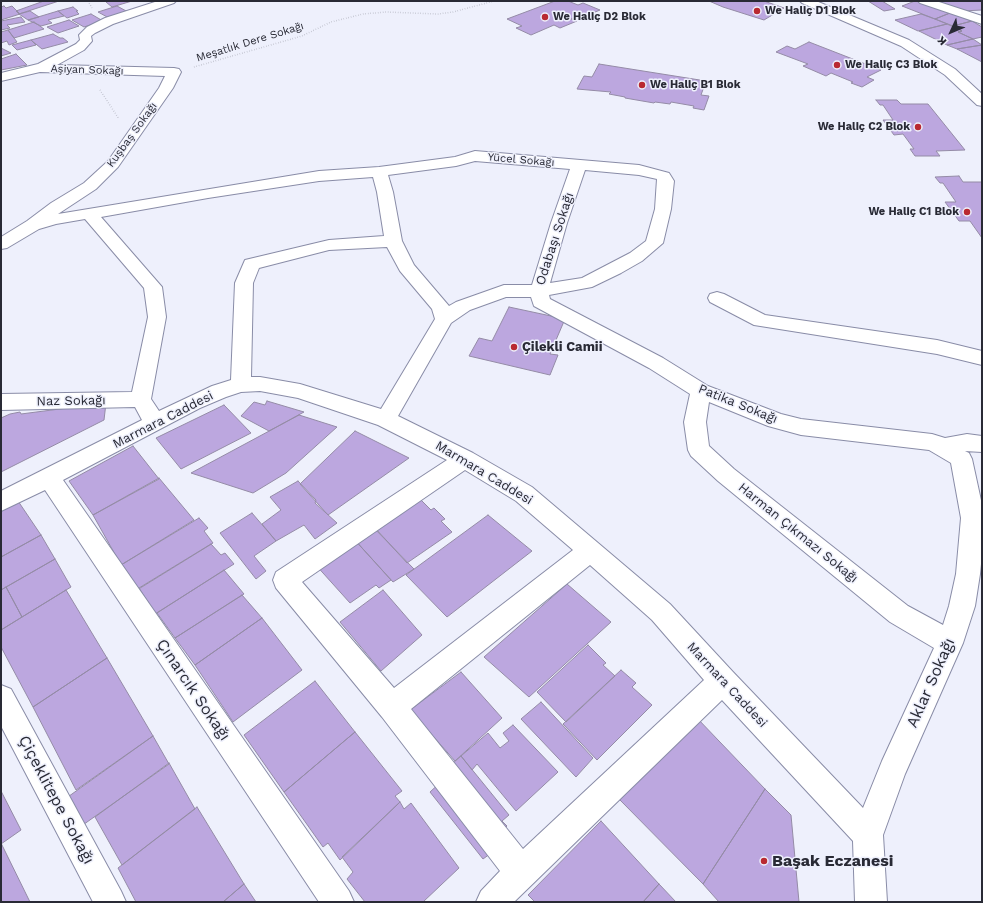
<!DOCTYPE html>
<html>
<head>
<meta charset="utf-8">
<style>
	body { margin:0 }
	#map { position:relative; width:983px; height:903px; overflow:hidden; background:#eef0fc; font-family:"Work Sans",sans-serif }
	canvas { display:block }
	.frame { position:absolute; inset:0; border:2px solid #292a35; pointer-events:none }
	.north { position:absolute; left:931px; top:12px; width:40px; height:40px; -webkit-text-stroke:3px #eef0fc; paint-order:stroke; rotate:226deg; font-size:11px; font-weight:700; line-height:16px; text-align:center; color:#292a35 }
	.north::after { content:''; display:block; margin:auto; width:14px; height:18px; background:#292a35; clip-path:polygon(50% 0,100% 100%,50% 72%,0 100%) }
</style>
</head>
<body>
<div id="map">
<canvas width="983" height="903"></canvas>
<div class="frame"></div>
<div class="north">K</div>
</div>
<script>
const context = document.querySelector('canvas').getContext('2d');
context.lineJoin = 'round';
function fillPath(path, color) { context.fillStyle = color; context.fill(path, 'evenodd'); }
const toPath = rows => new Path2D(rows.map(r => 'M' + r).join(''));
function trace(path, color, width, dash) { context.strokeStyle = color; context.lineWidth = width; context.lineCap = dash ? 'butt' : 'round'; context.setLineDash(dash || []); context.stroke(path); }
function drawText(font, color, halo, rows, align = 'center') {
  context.font = font + ' "Work Sans",sans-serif'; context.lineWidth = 3; context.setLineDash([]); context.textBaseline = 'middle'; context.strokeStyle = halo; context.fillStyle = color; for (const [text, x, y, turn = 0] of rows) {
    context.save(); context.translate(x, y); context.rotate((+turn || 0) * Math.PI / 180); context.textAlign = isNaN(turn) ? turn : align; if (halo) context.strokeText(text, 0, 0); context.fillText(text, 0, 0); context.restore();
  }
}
const building = toPath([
	[44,1,59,1,19,14,16,11,44,1],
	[110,1,132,1,112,7,106,2,110,1],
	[555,1,568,1,578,5,583,3,600,10,588,15,585,14,571,19,577,21,560,28,554,25,531,35,516,28,522,26,507,19,555,1],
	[709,1,764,1,784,8,764,20,723,7,709,1],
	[868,1,882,1,895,9,884,11,868,1],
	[915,1,918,1,950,13,935,19,902,6,915,1],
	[935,1,980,1,982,3,982,10,962,11,935,1],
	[4,6,6,8,12,6,20,14,1,20,1,7,4,6],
	[117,6,128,12,109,18,98,12,117,6],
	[73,7,78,11,76,11,79,14,67,18,58,11,73,7],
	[30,11,39,17,28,20,19,14,30,11],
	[58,11,64,16,48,20,52,23,41,26,28,20,58,11],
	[950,13,972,21,953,26,935,19,950,13],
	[91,14,103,21,84,27,72,20,91,14],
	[921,14,935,19,947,24,918,31,895,20,921,14],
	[21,17,25,22,7,25,10,28,1,30,1,21,21,17],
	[69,20,79,26,58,33,47,27,69,20],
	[972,21,982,27,982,37,973,39,958,32,962,31,953,26,972,21],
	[34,22,44,29,14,38,8,30,34,22],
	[947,24,962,31,958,32,973,39,947,45,919,31,947,24],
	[8,30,17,42,9,45,7,41,1,43,1,32,8,30],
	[53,34,60,38,63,38,68,42,42,49,31,40,53,34],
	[973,39,982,45,957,49,947,45,973,39],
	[31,40,36,45,17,50,12,45,31,40],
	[809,42,881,70,867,77,874,80,862,87,851,83,853,82,831,73,826,76,803,66,808,64,776,52,787,46,795,49,809,42],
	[982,45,982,62,957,49,982,45],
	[1,48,11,53,1,56,1,48],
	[16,54,27,65,1,70,1,59,16,54],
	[599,64,706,81,701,95,709,96,704,110,693,108,694,106,671,102,670,104,655,102,654,103,625,98,625,97,609,94,611,92,577,89,584,76,592,77,599,64],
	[876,100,897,100,901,104,928,104,965,150,936,151,940,156,915,156,910,149,914,149,903,134,894,135,883,120,893,120,883,105,880,105,876,100],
	[959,176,963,182,982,182,982,238,970,221,959,221,945,202,956,202,943,183,940,183,935,177,959,176],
	[509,307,565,319,550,354,558,355,550,375,469,356,479,338,492,341,509,307],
	[267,401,304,412,269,431,241,416,254,402,265,405,267,401],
	[106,403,104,420,1,472,1,418,10,414,20,412,21,414,106,403],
	[224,405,251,433,181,469,156,438,224,405],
	[299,415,337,427,286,473,253,493,191,473,299,415],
	[355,431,409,458,328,515,300,484,355,431],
	[133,446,159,479,93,515,69,481,133,446],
	[159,478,194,520,121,565,93,515,159,478],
	[298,481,316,500,315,503,337,523,315,539,304,525,276,541,262,524,281,510,270,497,298,481],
	[16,498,41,535,1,557,1,506,16,498],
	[421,500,431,510,434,508,445,519,441,521,452,532,407,563,376,529,421,500],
	[252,513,276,541,254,556,266,571,256,579,220,533,252,513],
	[488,515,532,551,447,617,406,575,488,515],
	[199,518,208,528,204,531,213,543,137,590,121,565,199,518],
	[372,526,414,569,393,582,353,538,372,526],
	[41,535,55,559,1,590,1,557,41,535],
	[353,538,391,580,379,588,376,585,350,603,314,563,353,538],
	[211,544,221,555,225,553,234,564,155,614,146,602,148,602,139,588,211,544],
	[55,559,71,587,22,617,6,587,55,559],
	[224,570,244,594,175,638,157,613,224,570],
	[567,584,611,622,529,697,484,657,567,584],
	[6,587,22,617,1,630,1,590,6,587],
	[66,590,107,658,33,707,1,647,1,630,66,590],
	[383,590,422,635,381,671,340,622,383,590],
	[242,595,262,618,195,665,175,638,242,595],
	[262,618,302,670,233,722,195,665,262,618],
	[588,645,606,663,603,665,615,676,566,722,537,692,588,645],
	[107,658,153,736,76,790,33,707,107,658],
	[621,670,636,683,632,687,652,705,597,760,563,724,621,670],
	[461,672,502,718,455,761,410,710,461,672],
	[315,681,355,732,284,792,244,735,315,681],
	[541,702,593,758,576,777,521,719,541,702],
	[696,717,765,789,703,884,619,799,696,717],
	[513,725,558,772,516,811,477,764,472,770,461,756,488,733,500,748,509,741,503,733,513,725],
	[355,732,402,791,395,796,400,802,340,860,328,843,323,847,284,792,355,732],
	[153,736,169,764,80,827,65,799,153,736],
	[461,756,509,815,502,821,507,826,493,839,498,848,483,859,430,792,455,769,452,764,461,756],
	[169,763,195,809,122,865,95,817,169,763],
	[765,789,791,815,799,902,719,902,703,884,765,789],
	[1,791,21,830,1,844,1,791],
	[400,802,404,809,411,803,459,868,423,902,365,902,347,879,353,872,342,857,400,802],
	[197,807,244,884,223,902,136,902,118,868,197,807],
	[601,821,659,884,643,902,535,902,528,895,601,821],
	[1,843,30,902,1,902,1,843],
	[244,884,256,902,223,902,244,884],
	[659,884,676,902,643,902,659,884]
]);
fillPath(building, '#bca7df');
trace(building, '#948ba6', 1);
const minor = toPath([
	[158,1,176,1,174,3,113,24,95,33,91,36,92,41,84,50,57,65,174,68,179,69,181,72,173,88,118,167,96,189,58,214,319,171,379,167,455,157,475,151,639,165,669,173,674,181,671,209,663,243,642,261,621,273,592,287,549,295,550,299,663,358,708,386,781,414,801,419,932,434,945,438,967,434,982,436,982,452,965,451,969,453,972,459,982,505,982,554,980,574,975,606,963,643,905,774,883,835,887,902,855,902,853,841,722,700,514,902,476,902,481,891,500,871,382,717,276,588,273,580,276,572,447,460,378,425,298,398,260,391,241,392,226,397,200,408,63,480,349,891,354,902,319,902,45,490,1,511,1,491,142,420,135,407,1,410,1,394,132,392,148,317,144,288,85,219,56,224,39,229,7,248,1,249,1,237,27,221,51,203,84,183,108,161,159,88,165,76,40,72,1,81,1,73,38,64,76,44,80,40,79,35,87,27,105,18,158,1],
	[475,161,570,169,551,223,532,285,504,285,456,302,449,306,414,265,402,241,393,192,388,175,456,166,475,161],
	[585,170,639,175,657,179,655,209,646,241,630,253,582,278,550,283,567,223,585,170],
	[373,177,377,192,384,236,329,240,245,260,235,283,231,380,212,386,159,411,151,399,166,317,162,287,101,217,208,198,319,181,373,177],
	[387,247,400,271,432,309,435,319,381,409,300,384,260,377,251,377,253,283,259,268,329,250,387,247],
	[506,297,531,297,534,306,649,368,690,394,684,422,688,450,691,456,718,481,890,622,934,648,882,761,863,808,733,672,670,604,532,487,473,453,398,416,451,323,470,310,506,297],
	[709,402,768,426,801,435,929,450,951,463,961,518,956,574,949,606,943,625,908,606,734,469,709,446,706,422,709,402],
	[465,470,516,501,573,550,394,688,302,582,465,470],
	[590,565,652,620,704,680,523,849,411,709,590,565],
	[918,1,936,1,982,16,982,24,920,3,918,1],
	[717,292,724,294,765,315,937,340,982,351,982,365,937,354,754,325,710,302,708,298,710,294,717,292],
	[1,685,11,689,121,891,126,902,93,902,1,726,1,685]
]);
const major = toPath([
	[800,1,816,1,909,40,955,69,982,94,982,106,977,105,945,75,901,46,802,3,800,1]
]);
trace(minor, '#898ca7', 2);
trace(major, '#898ca7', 2);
trace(toPath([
	[88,1,92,8],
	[194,67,302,36,331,22,363,14,386,12,438,14,453,12,494,1],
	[100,90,119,119]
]), '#acaeb9', 1.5, [0.5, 2]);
fillPath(minor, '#fff');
fillPath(major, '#fff');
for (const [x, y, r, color] of [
	[757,11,4,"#b92931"],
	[545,17,4,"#b92931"],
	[837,65,4,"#b92931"],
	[642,85,4,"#b92931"],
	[918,127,4,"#b92931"],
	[967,212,4,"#b92931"],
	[514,347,4,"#b92931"],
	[764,861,4,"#b92931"]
]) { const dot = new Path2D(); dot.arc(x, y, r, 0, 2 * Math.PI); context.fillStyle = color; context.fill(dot); trace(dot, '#eef0fc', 1.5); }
drawText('bold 11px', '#292a35', '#eef0fc', [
	["We Haliç D1 Blok",765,11],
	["We Haliç D2 Blok",553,17],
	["We Haliç C3 Blok",845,65],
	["We Haliç B1 Blok",650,85],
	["We Haliç C2 Blok",910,127,"right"],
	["We Haliç C1 Blok",959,212,"right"]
], 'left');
drawText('11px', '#292a35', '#eef0fc', [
	["Meşatlık Dere Sokağı",250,42,-17],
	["Aşiyan Sokağı",87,70,2],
	["Kuşbaş Sokağı",132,135,-54],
	["Yücel Sokağı",521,160,5]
]);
drawText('13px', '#292a35', '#eef0fc', [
	["Odabaşı Sokağı",555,239,-72],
	["Naz Sokağı",71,401,-1],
	["Patika Sokağı",738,404,22],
	["Marmara Caddesi",163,420,-27],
	["Marmara Caddesi",484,473,31],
	["Harman Çıkmazı Sokağı",798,533,39],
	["Marmara Caddesi",727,685,47]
]);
drawText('bold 13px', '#292a35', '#eef0fc', [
	["Çilekli Camii",522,347]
], 'left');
drawText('16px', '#292a35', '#eef0fc', [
	["Aklar Sokağı",931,683,-66],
	["Çınarcık Sokağı",193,690,56],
	["Çiçeklitepe Sokağı",56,800,62]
]);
drawText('bold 16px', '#292a35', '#eef0fc', [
	["Başak Eczanesi",772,861]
], 'left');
</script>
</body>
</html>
